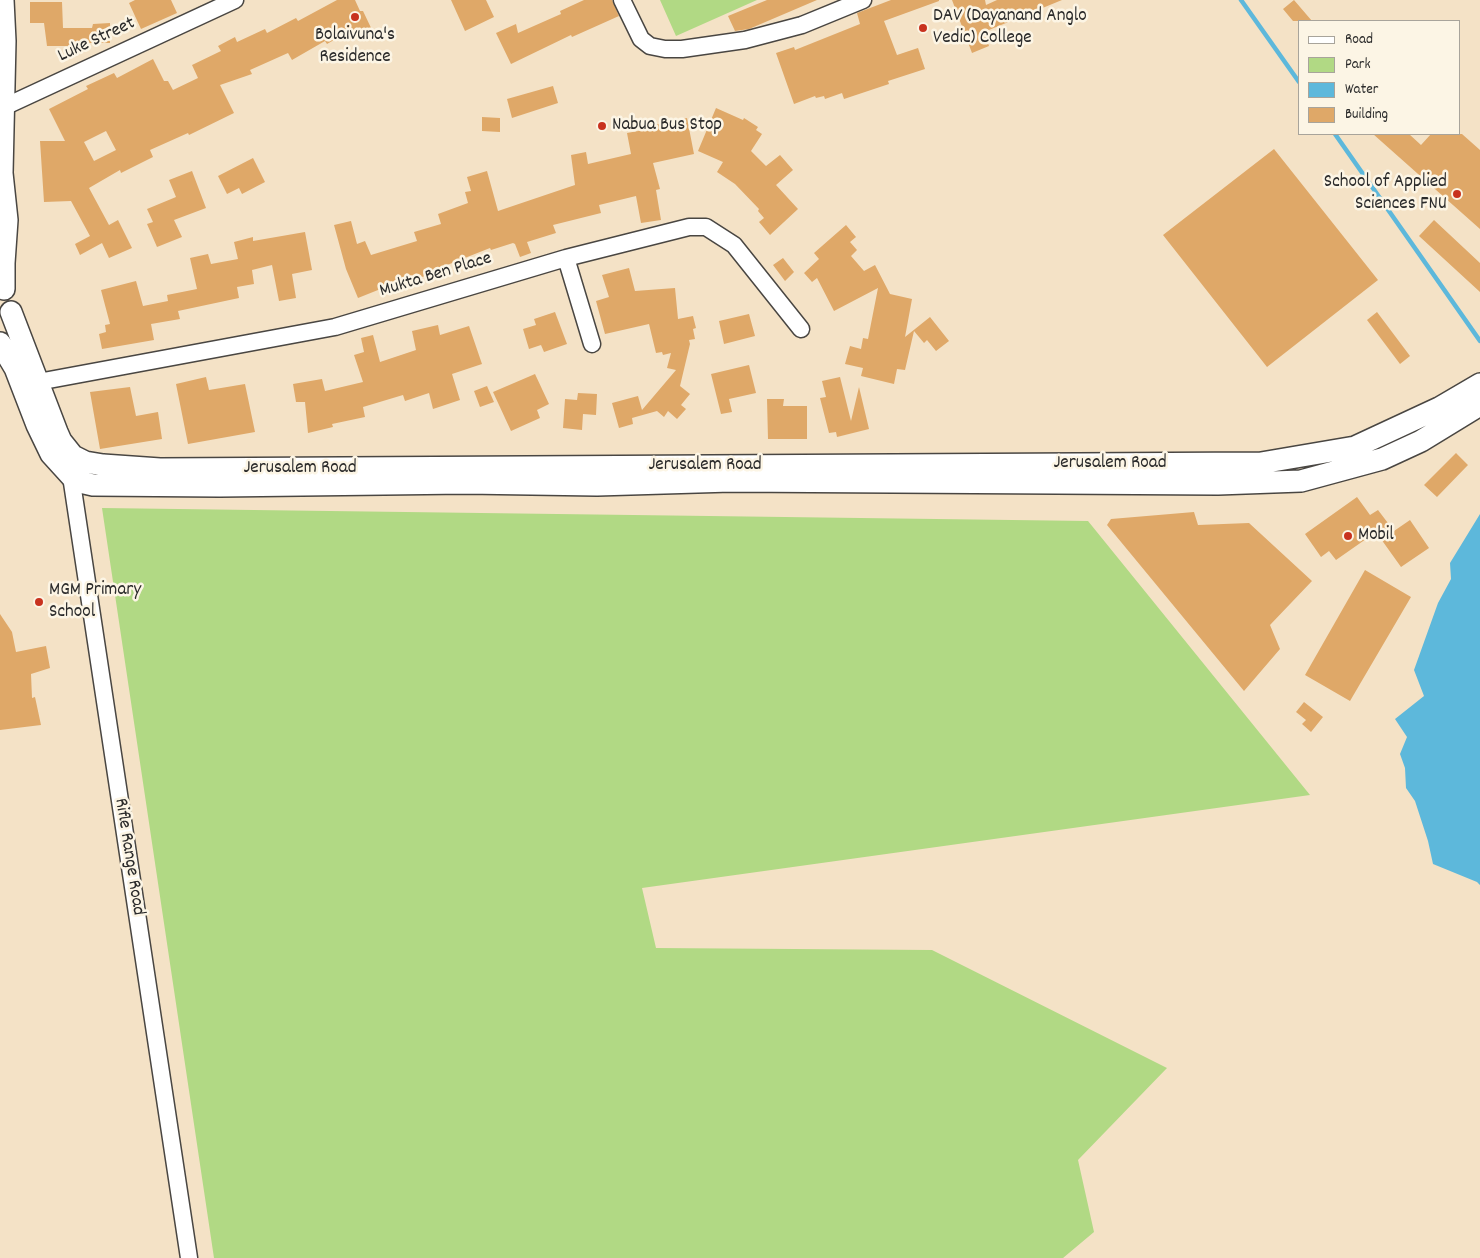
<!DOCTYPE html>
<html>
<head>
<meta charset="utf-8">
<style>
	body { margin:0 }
	#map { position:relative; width:1480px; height:1258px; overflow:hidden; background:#f4e2c6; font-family:Dekko,sans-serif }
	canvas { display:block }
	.legend { position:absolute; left:1298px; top:20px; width:162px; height:115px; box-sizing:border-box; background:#fcf5e5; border:1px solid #a8a49b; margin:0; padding:6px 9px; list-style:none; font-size:15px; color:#2b2b2b }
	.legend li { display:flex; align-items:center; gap:10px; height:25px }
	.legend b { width:25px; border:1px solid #a8a49b }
</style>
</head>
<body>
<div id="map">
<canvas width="1480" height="1258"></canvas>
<ul class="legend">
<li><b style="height:6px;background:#fff"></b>Road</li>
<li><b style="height:14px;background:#b1d984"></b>Park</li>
<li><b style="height:14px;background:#5db8db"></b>Water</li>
<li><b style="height:14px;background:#dfa868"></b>Building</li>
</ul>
</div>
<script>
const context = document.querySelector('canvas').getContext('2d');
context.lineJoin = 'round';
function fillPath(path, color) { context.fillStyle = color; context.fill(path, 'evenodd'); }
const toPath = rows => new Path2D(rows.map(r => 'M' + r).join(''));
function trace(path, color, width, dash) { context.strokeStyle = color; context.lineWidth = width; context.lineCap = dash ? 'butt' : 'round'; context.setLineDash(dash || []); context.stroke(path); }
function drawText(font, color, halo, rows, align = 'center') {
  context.font = font + ' Dekko,sans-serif'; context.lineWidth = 5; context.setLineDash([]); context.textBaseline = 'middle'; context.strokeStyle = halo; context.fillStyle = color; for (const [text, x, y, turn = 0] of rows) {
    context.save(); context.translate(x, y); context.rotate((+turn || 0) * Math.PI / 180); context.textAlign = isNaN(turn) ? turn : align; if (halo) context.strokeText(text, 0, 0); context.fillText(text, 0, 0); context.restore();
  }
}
fillPath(toPath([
	[660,0,757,0,676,36],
	[102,508,1088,521,1310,795,642,888,656,948,932,950,1167,1068,1078,1160,1094,1232,1063,1258,214,1258]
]), '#b1d984');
fillPath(toPath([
	[1480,514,1480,885,1477,882,1433,864,1428,841,1415,801,1406,788,1405,768,1400,754,1407,737,1395,719,1424,696,1414,670,1438,603,1451,579,1450,563]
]), '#5db8db');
trace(toPath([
	[1241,0,1299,82],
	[1335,134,1480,341]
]), '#5db8db', 4.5);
fillPath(toPath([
	[135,0,171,0,177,13,141,29,129,3],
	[337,0,355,0,360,11,363,11,373,32,360,38,358,34,348,39,346,33,327,44,325,41,292,60,288,53,250,70,252,74,220,85,234,113,189,135,188,133,150,150,153,157,121,173,120,170,89,188,109,225,118,220,132,248,109,258,102,243,80,255,75,244,90,236,71,201,44,202,40,141,65,141,49,109,88,89,86,86,114,73,117,78,153,59,164,81,168,81,173,90,198,78,192,65,221,51,218,46,235,37,237,42,265,29,267,33,296,18,298,21],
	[106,131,116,150,94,161,84,142],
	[451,0,486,0,494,17,465,31],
	[584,0,612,0,619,16,572,37,571,35,511,64,496,33,516,24,518,33,561,14,560,11],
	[767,0,817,0,749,29,735,31,728,16],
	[891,0,939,0,939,1,884,21,897,55,918,48,925,69,888,81,889,84,844,99,842,93,825,99,824,96,816,98,815,96,794,104,776,53,794,47,795,50,860,24,857,13],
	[952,0,985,0,986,5,997,0,1062,0,984,32,989,46,972,53],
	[1294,0,1312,21,1293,21,1283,9],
	[30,2,62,2,63,28,92,28,93,24,110,23,110,43,81,43,81,46,47,46,44,23,30,23],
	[553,86,558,103,512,118,507,99],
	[716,108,743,120,744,118,758,127,756,130,762,134,751,151,766,166,780,155,793,170,776,185,798,209,770,235,759,222,764,218,758,211,759,209,735,184,717,172,723,162,698,151],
	[482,117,500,118,500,132,482,131],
	[687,118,694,154,653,163,660,189,656,190,661,220,641,223,636,196,599,205,601,213,553,225,556,233,527,242,531,253,520,257,515,244,513,243,491,250,490,248,442,267,443,271,418,278,417,275,382,285,383,288,358,298,346,269,334,225,351,221,357,244,365,241,371,255,417,241,414,232,441,224,438,214,468,203,465,192,471,191,467,177,487,171,498,211,575,185,571,155,586,152,588,164,631,154,627,133,655,128,655,125],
	[1373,134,1409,134,1421,145,1431,134,1462,134,1480,150,1480,229],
	[1274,149,1378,280,1267,367,1163,235],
	[253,158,265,182,242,194,239,188,227,194,218,176],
	[192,171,206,208,174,220,182,237,157,247,147,224,153,222,147,209,176,197,169,180],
	[1434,220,1480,263,1480,292,1419,236],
	[846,225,856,237,850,242,857,250,851,256,864,271,875,265,890,294,912,299,905,337,930,317,949,341,936,351,927,340,924,343,914,331,905,370,897,369,894,384,861,376,863,368,845,364,850,346,861,349,863,338,868,339,878,288,834,311,817,278,812,282,804,273,819,259,814,253],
	[305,232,312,270,292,274,296,298,279,301,272,265,252,270,254,284,237,287,239,298,178,311,180,319,151,324,154,340,102,349,99,334,106,332,105,325,110,324,101,290,136,281,143,306,168,301,167,295,197,289,190,258,208,254,211,264,238,259,234,242,253,237,253,241],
	[783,258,794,272,785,281,773,265],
	[629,268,635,291,675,288,678,319,693,316,696,328,693,329,695,339,689,340,690,344,680,386,690,394,681,405,686,409,677,419,668,411,664,417,657,411,632,418,633,424,619,428,612,403,638,396,642,410,676,370,667,368,671,353,663,355,662,352,656,353,649,324,605,334,596,301,609,297,602,275],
	[555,312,567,344,544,352,541,345,529,349,523,329,536,325,534,319],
	[1377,312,1410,356,1400,364,1367,320],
	[749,314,755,336,724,344,719,321],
	[438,325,440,335,469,326,482,364,452,374,460,400,433,409,429,393,405,401,403,395,363,407,365,417,332,424,333,427,308,433,305,402,296,402,293,384,322,379,325,391,363,382,354,355,364,352,361,338,373,335,380,362,416,350,412,331],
	[749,365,756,393,729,399,732,412,721,414,711,374],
	[535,374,549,404,537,410,540,418,511,431,493,392],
	[206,377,209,390,245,384,255,432,188,444,176,384],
	[840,377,851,421,859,387,869,429,837,437,836,432,829,433,820,398,826,397,822,381],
	[487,386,494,402,480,407,474,391],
	[130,387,136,416,158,412,162,439,100,449,90,392],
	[578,393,597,394,596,415,583,414,582,430,563,428,565,399,577,400],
	[767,399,784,399,783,406,807,406,807,439,768,439],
	[1456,453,1468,465,1437,497,1424,485],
	[1357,497,1370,515,1378,510,1394,531,1410,520,1429,548,1401,567,1376,532,1336,560,1329,551,1321,557,1305,534],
	[1194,512,1198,525,1249,523,1312,581,1270,625,1280,649,1244,691,1107,525,1111,519],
	[1365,570,1411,597,1350,701,1305,675],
	[0,614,12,632,16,652,46,646,50,668,31,674,32,698,35,697,41,725,0,730],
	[1304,702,1323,717,1311,732,1302,724,1306,720,1296,712]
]), '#dfa868');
const minor = toPath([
	[622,0,641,39,650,46,665,49,682,49,745,40,802,25,863,0],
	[4,107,235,0],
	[566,258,592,344],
	[38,382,335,327,566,258,689,227,706,227,734,245,801,329],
	[71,469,71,476,189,1258]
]);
const major = toPath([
	[3,0,5,41,2,173,7,220,4,263,4,289],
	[11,312,57,432,61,441,73,456,85,462,103,465,160,469,1261,463,1355,447,1439,408,1480,384],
	[0,343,15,368,37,425,51,454,71,476,80,482,93,485,220,486,466,483,597,485,731,481,1218,484,1301,481,1382,459,1421,441,1480,405]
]);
trace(minor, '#494642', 19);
trace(major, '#494642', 24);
trace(minor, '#fff', 16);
trace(major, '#fff', 21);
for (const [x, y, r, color] of [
	[355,17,5,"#c8321e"],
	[923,28,5,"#c8321e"],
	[602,126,5,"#c8321e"],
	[1457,194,5,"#c8321e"],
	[1348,536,5,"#c8321e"],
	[39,602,5,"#c8321e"]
]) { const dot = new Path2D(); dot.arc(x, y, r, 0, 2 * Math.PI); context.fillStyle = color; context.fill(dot); trace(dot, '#fcf5e5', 2); }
drawText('19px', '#2b2b2b', '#fcf5e5', [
	["DAV (Dayanand Anglo",933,17],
	["Vedic) College",933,39],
	["Bolaivuna's",355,36,"center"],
	["Residence",355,58,"center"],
	["Nabua Bus Stop",612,126],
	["School of Applied",1447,183,"right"],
	["Sciences FNU",1447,205,"right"],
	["Mobil",1358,536],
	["MGM Primary",49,591],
	["School",49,613]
], 'left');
drawText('19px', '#2b2b2b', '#fcf5e5', [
	["Luke Street",97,41,-25],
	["Mukta Ben Place",436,276,-17],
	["Jerusalem Road",1110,464],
	["Jerusalem Road",705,466],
	["Jerusalem Road",300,469],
	["Rifle Range Road",128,857,81]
]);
</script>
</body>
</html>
